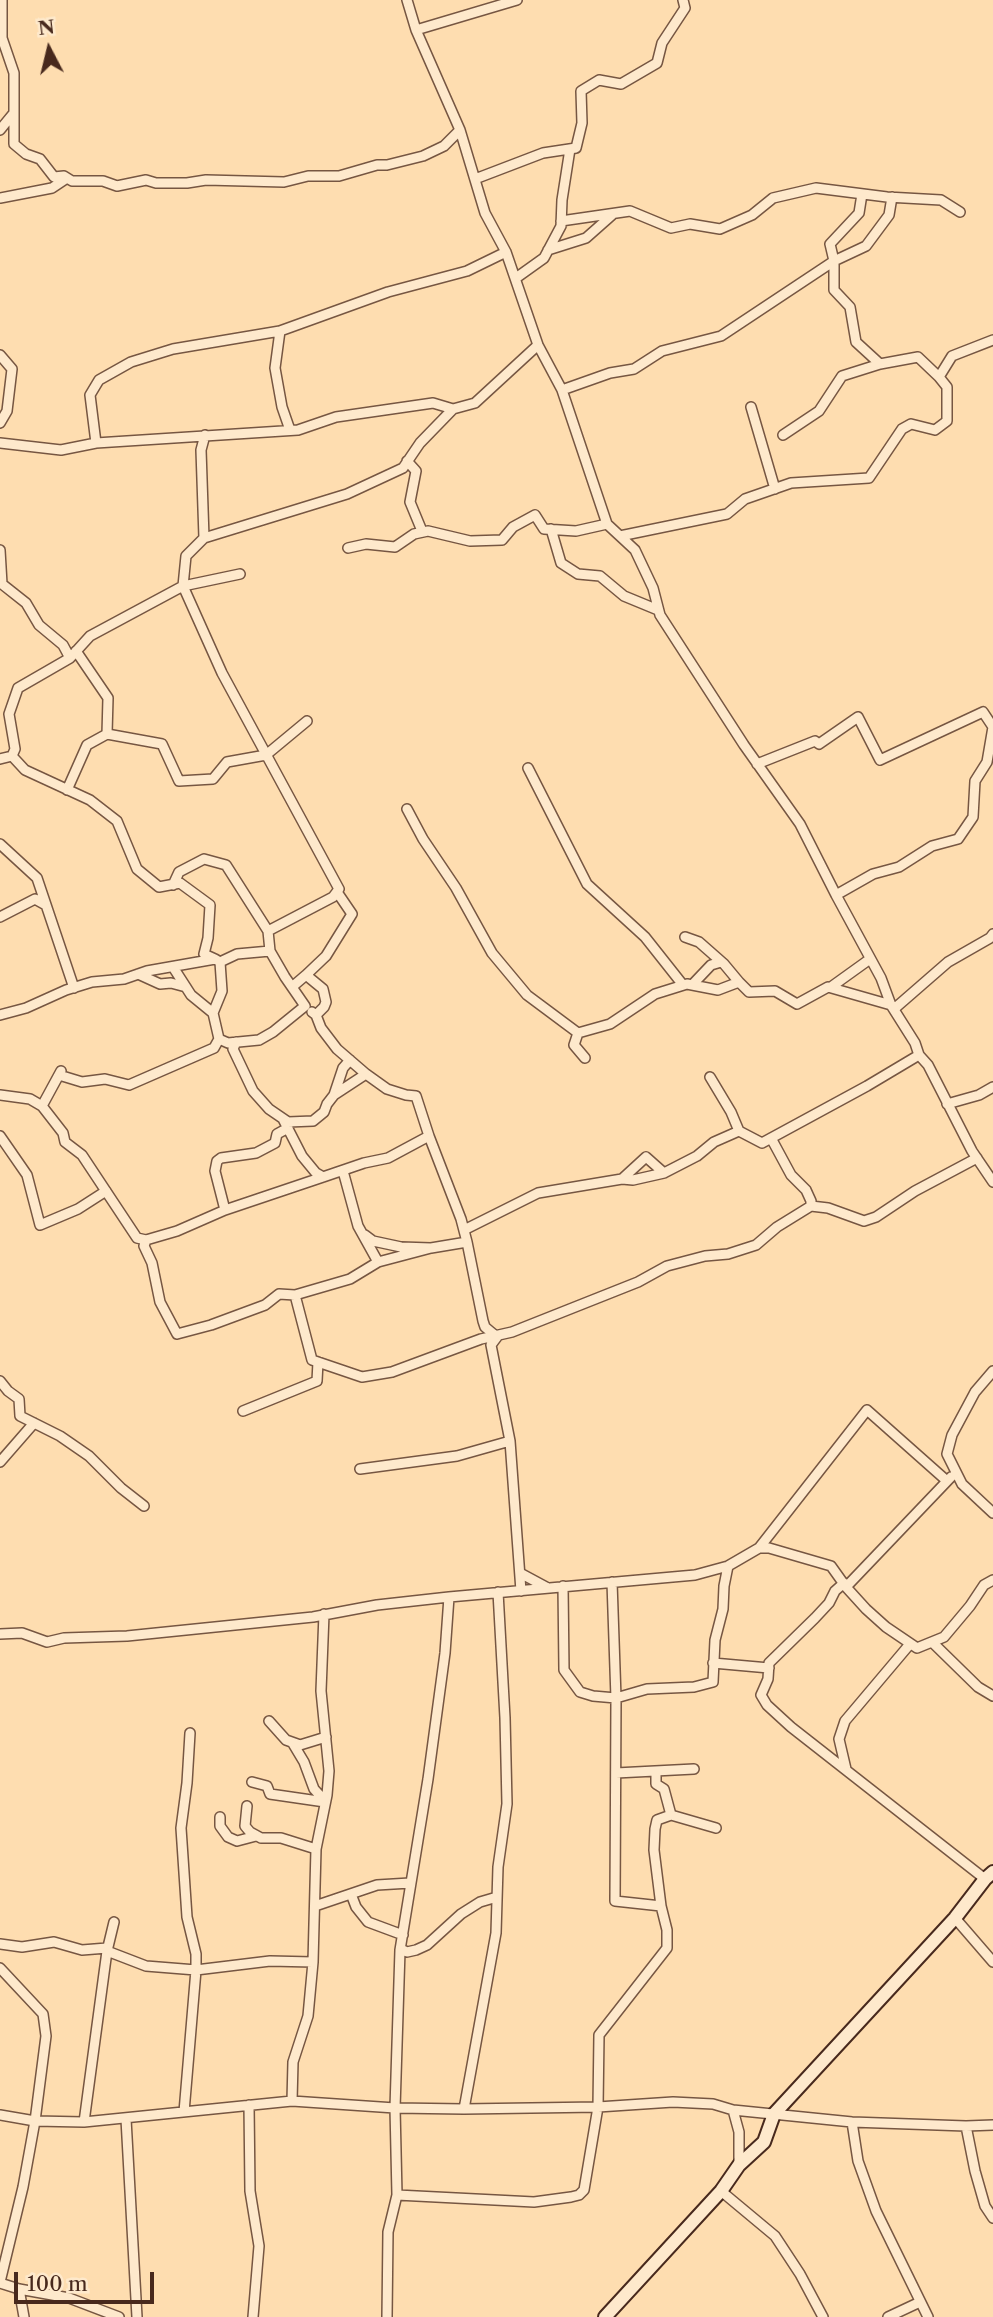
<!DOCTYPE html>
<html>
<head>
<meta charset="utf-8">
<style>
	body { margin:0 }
	#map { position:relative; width:993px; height:2317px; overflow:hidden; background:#feddb0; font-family:"Libre Caslon Text",serif }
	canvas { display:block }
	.north { position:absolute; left:14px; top:14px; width:70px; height:70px; -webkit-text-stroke:5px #fee9cc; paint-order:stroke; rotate:353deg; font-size:19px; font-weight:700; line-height:28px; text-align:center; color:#48291d }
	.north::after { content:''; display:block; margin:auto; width:24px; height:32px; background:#48291d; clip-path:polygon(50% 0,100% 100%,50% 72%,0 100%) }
	.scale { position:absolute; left:14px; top:2272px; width:140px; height:32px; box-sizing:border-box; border:4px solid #48291d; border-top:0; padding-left:9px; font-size:21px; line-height:24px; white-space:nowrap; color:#48291d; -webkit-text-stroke:5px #fee9cc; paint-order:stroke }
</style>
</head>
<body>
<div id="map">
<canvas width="993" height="2317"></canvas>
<div class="north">N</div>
<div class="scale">100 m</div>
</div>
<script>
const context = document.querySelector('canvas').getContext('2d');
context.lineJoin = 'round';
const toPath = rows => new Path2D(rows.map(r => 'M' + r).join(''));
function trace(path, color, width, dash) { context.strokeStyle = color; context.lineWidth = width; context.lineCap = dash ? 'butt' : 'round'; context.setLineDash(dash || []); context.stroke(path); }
const street = toPath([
	[2,0,2,38,14,73,14,144,26,154,40,159,54,177,64,176,72,181,103,181,117,186,146,180,156,183,187,183,206,180,284,182,308,176,339,176,377,165,387,165,423,156,444,146,460,130],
	[407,0,416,30,460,130,485,213,506,252,538,345,562,390,607,524,635,550,653,588,660,615,744,745,800,824,836,895,881,978,891,1005,915,1043,919,1055,928,1065,972,1151,993,1182],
	[416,30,517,0],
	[0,130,13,114],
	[475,179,543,153,576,148,582,123,581,91,599,80,621,84,657,63,662,43,685,8,683,0],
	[862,194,859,213,830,244,834,261,834,290,850,307,856,342,880,364],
	[0,198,52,188,67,178],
	[561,221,630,211,671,228,690,224,720,229,752,215,773,198,816,188,887,197,941,200,960,212],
	[548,250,586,238,612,215],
	[516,278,544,258,561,226,562,200,570,149],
	[0,355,12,369,7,411,0,423],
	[562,390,610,373,634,369,662,351,721,336,834,261,866,246,889,215,892,197],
	[751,407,775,489],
	[290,430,282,407,275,368,280,331,388,292,467,271,506,252],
	[783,435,819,411,842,376,880,364,918,357,939,377,952,356,993,340],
	[0,443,61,450,96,443,298,430,336,417,433,403,453,409,475,403,538,345],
	[96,443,90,395,99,380,131,362,173,349,280,331],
	[407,461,416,471,410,502,422,531],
	[551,529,561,563,578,574,600,576,624,596,658,610],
	[620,536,727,514,745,499,791,483,869,478,902,429,911,424,935,430,947,421,947,387,939,377],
	[204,538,201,450,205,435],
	[348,548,366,544,395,547,414,534,428,531,470,541,502,540,513,527,535,515,544,529,576,531,607,524],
	[0,550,2,584,26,603,39,625,63,645,70,658],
	[107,734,162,744,179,781,213,779,227,762,266,755,307,721],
	[12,756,15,749,9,714,18,688,70,658,90,636,183,586,240,574],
	[0,759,12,756,25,770,90,800,117,821,137,869,159,887,180,883,210,905,208,938,204,954,215,959],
	[757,764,815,741,819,744,858,717,880,760,983,712,993,727],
	[528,768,587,884,645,937,683,985],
	[67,790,87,745,107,734,108,698,76,651],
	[407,809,423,839,456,888,492,953,527,995,578,1033,610,1024,655,994,687,984,718,990,739,982,749,992,775,991,797,1004,828,987,891,1005],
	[0,844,37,878,74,988],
	[173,885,179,872,204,859,226,865,268,931,270,951],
	[836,895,873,874,899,867,932,846,958,839,973,817,975,781,987,762,993,727],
	[0,917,35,899,44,904],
	[268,931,333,897,339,889,222,673,183,586,186,556,204,538,347,494,403,468,420,443,453,409],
	[685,937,699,942,724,964,739,982],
	[138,974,160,984,171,983,186,987],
	[306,975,326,956,352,914,337,892],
	[692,985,711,965,721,962],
	[292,987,306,975,323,989,326,1002,324,1007,316,1015,312,1012],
	[831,987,870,959],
	[894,1009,948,962,990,938,993,934],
	[213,1013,219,1039,228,1043,259,1040,273,1032,305,1006,285,977,270,951,237,954,220,962],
	[0,1015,26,1008,66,990,92,982,124,979,147,971,215,959,220,962,222,991,213,1013,191,995,173,967],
	[578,1033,574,1045,585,1058],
	[236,1042,233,1049,253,1091,269,1109,288,1122,313,1121,324,1112,327,1104,334,1095,366,1074],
	[61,1071,42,1106,63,1133,65,1142,82,1155,137,1238,146,1240,177,1231,225,1210,323,1177],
	[59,1075,82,1082,105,1079,129,1085,214,1048,219,1039],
	[710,1077,731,1112,739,1131],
	[0,1095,30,1099,42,1106],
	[334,1095,343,1068,350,1060],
	[947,1104,979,1095,993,1087],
	[283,1119,302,1156,316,1173,323,1177,364,1163,388,1158,429,1136,416,1096,406,1095,387,1089,366,1074,337,1049,321,1028,316,1015],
	[0,1136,27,1175,40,1225,78,1209,106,1191],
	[429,1136,461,1219,467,1242,431,1248],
	[664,1173,697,1156,714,1142,739,1131,762,1143,867,1086,919,1055],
	[811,1206,828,1208,864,1221,876,1217,915,1191,977,1158],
	[225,1210,215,1171,217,1161,221,1158,256,1153,275,1143,277,1134,288,1128],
	[464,1230,538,1193,622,1179,646,1157,664,1173,633,1180,622,1179],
	[365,1235,373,1241,401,1247,431,1248,378,1262],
	[146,1240,144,1246,152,1263,160,1302,177,1334,211,1325,265,1305,279,1294,295,1295,350,1279,378,1262,358,1226,343,1171],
	[467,1242,483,1321,485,1327,497,1337,491,1345,510,1441,521,1591],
	[295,1295,312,1360,362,1377,392,1372,481,1339,512,1332,638,1282,667,1266,705,1256,728,1254,756,1245,777,1227,811,1206,811,1201,806,1190,791,1175,771,1138],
	[993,1371,975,1392,952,1435,947,1454,962,1484,993,1513],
	[0,1381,8,1391,19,1399,20,1416,60,1436,89,1456,121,1488,144,1506],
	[243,1411,317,1381,318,1362],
	[0,1462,34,1423],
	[360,1469,457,1456,510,1441],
	[759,1548,867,1410,947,1481],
	[520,1573,546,1587],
	[844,1583,835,1591,829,1603,815,1618,769,1663,768,1679,761,1695,767,1705,791,1727,985,1879],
	[563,1586,564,1670,580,1692,593,1696,616,1698,647,1689,694,1687,713,1682,715,1640,723,1609,724,1586,728,1566],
	[846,1587,951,1477],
	[0,1634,22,1633,47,1642,64,1638,127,1636,313,1617,377,1605,449,1597,695,1575,728,1566,759,1548,769,1548,831,1566,846,1587,866,1609,886,1627,917,1648,944,1637,970,1606,984,1585,993,1580],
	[932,1642,978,1687,993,1696],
	[713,1663,769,1668],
	[269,1721,286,1740,300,1745,326,1737],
	[292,1742,304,1762,314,1789,325,1801],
	[846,1769,839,1739,845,1721,910,1644],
	[656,1771,656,1784,664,1789,671,1815,657,1820,655,1829,654,1850,661,1906],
	[616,1773,694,1769],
	[252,1782,267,1786,270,1794,325,1802],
	[247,1806,245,1826,250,1832,261,1838,281,1838,316,1849],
	[671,1815,716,1828],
	[220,1817,220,1826,228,1837,237,1841,256,1836],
	[351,1894,356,1907,368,1922,403,1935],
	[315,1906,377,1885,410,1883],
	[955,1918,993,1962],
	[0,1944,22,1947,54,1942,82,1950,107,1948],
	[401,1949,407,1952,416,1950,427,1945,461,1914,480,1902,497,1897],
	[107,1951,146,1966,196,1970,196,1954,187,1917,181,1828,187,1783,190,1733],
	[0,1968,43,2014,46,2036,35,2121,23,2187,0,2282],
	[292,2101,293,2062,308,2016,313,1962,316,1849,327,1795,329,1771,321,1691,324,1614],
	[249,2105,250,2191,259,2246,253,2317],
	[464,2109,496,1933,498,1867,507,1804,505,1718,498,1592],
	[733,2110,739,2132,739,2165],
	[184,2112,196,1970,270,1961,313,1962],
	[0,2115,35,2121,84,2122,292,2101,395,2108,464,2109,598,2107,673,2102,713,2104,733,2110,852,2122,966,2126,993,2125],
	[126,2119,137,2317],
	[84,2122,107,1951,114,1922],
	[852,2122,858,2161,876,2211,928,2317],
	[966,2126,975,2171,985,2206,993,2218],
	[721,2191,775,2236,800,2274,823,2317],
	[397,2195,534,2202,571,2197,579,2195,584,2190,598,2107,599,2035,667,1948,667,1930,661,1906,615,1901,616,1698,612,1582],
	[0,2283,19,2289,69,2298,119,2317],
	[19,2289,24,2317],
	[387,2317,388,2232,397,2195,395,2108,400,1950,428,1779,445,1653,449,1597],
	[888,2317,920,2302]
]);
const secondary = toPath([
	[605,2317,721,2191,739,2165,764,2142,774,2114,955,1918,985,1879,993,1872]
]);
trace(street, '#765642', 12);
trace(secondary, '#48291d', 16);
trace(street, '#fee9cc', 9);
trace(secondary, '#fee9cc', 12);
</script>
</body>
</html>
